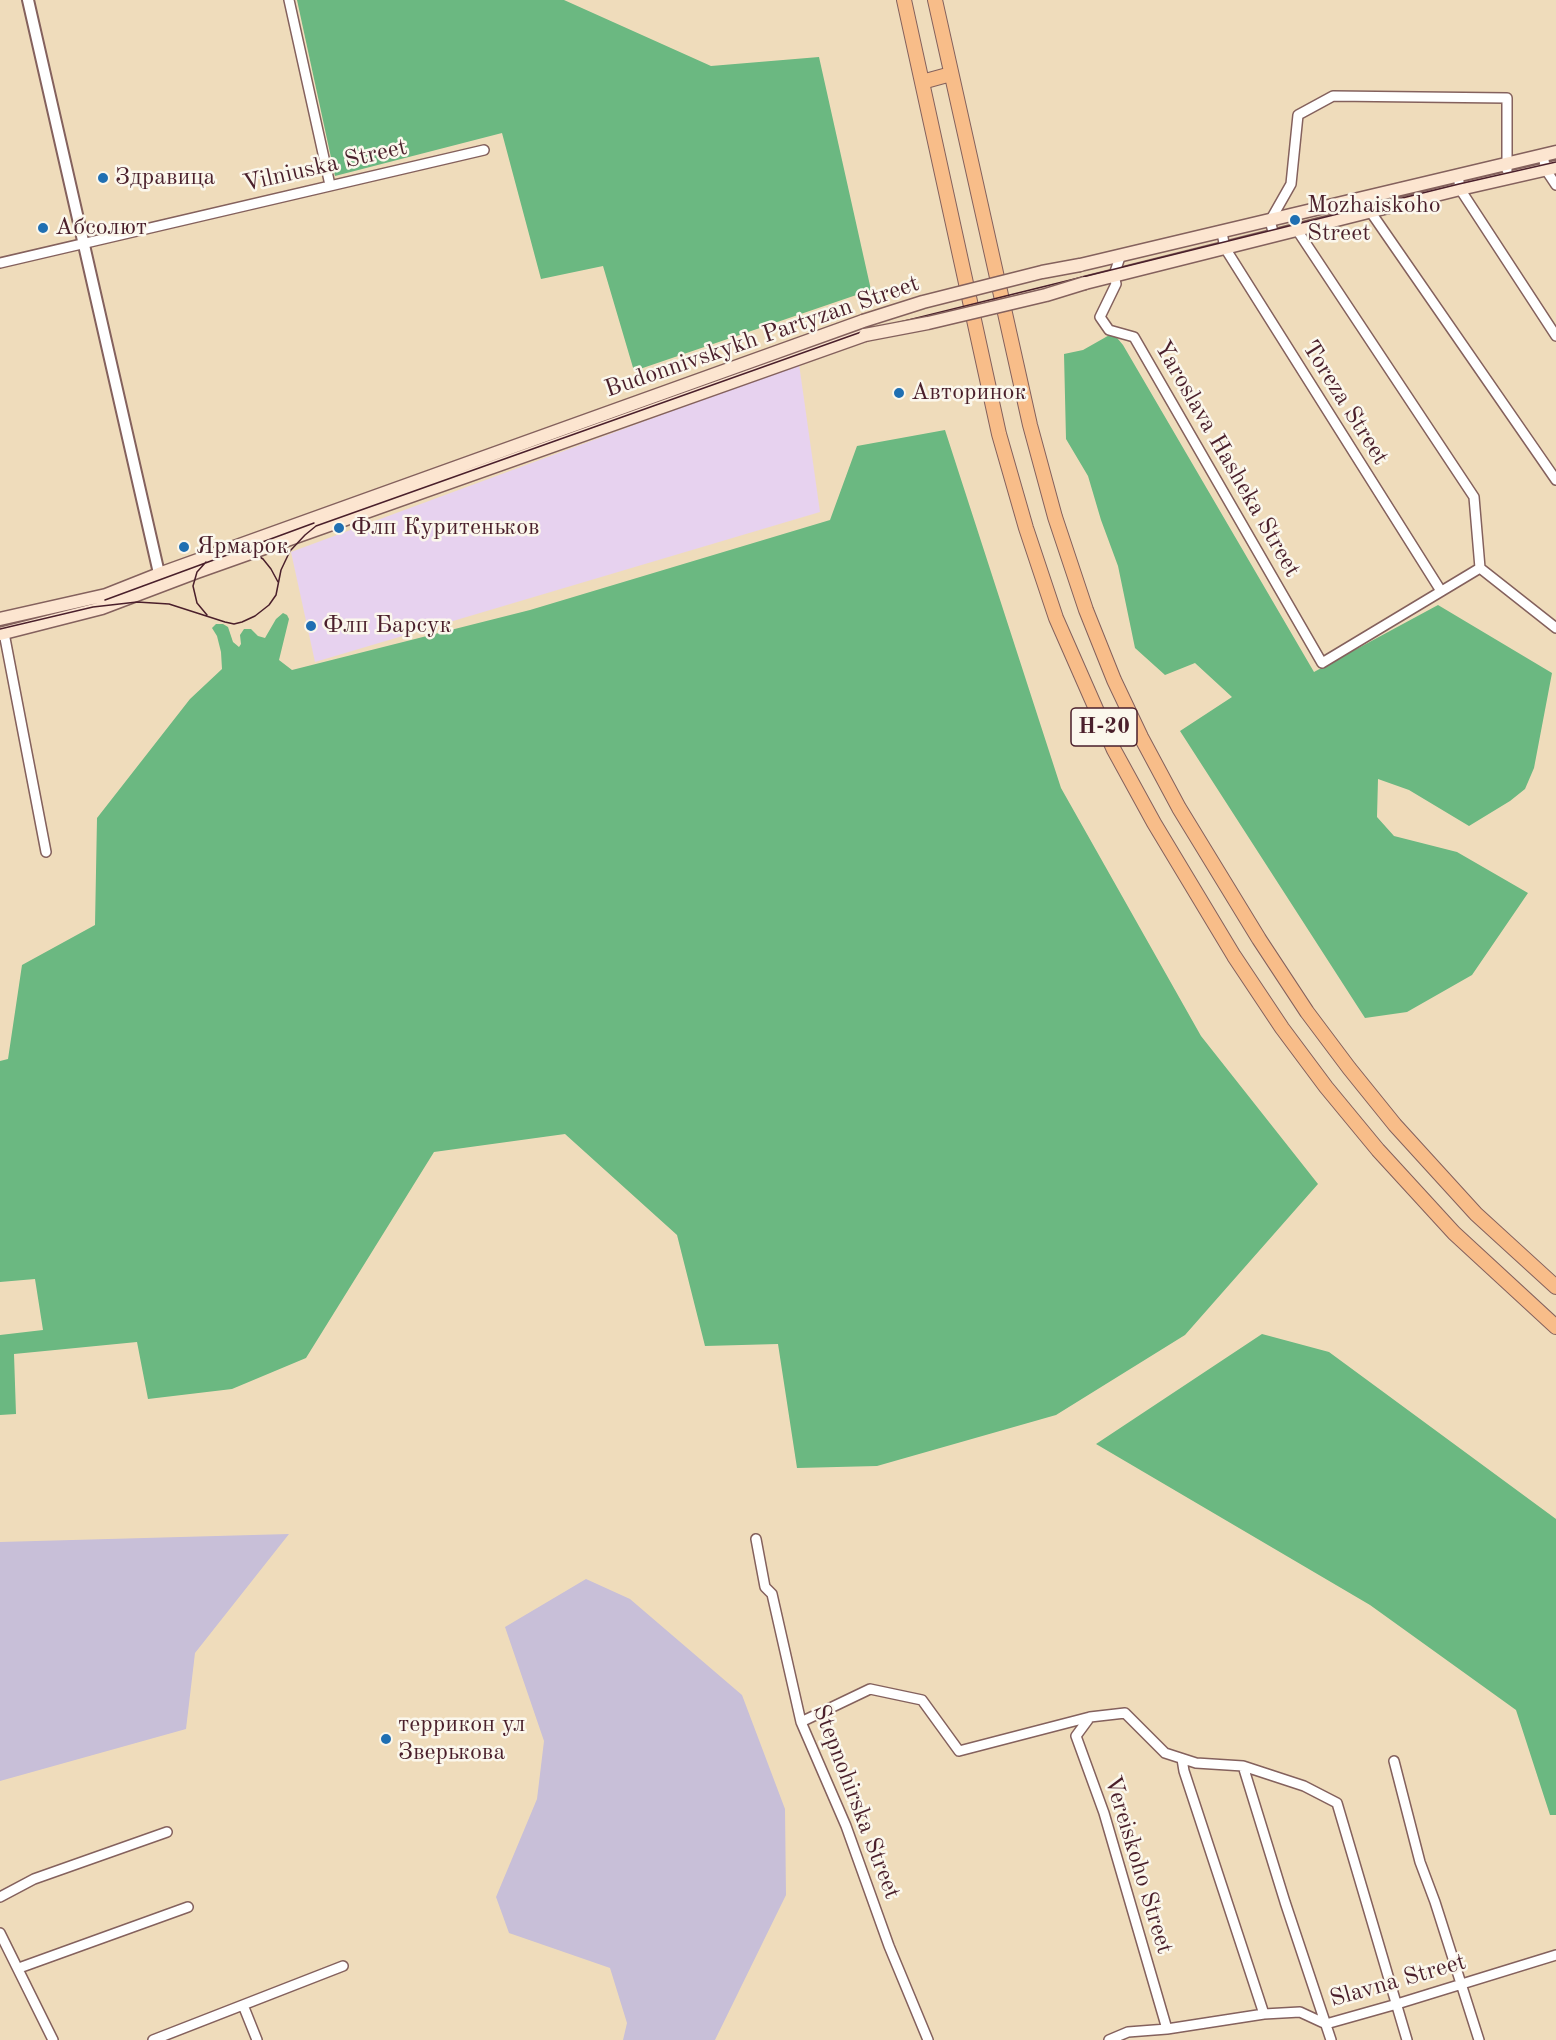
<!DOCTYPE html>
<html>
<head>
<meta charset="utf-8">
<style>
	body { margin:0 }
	canvas { display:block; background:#efdcbb }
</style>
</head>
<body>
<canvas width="1556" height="2040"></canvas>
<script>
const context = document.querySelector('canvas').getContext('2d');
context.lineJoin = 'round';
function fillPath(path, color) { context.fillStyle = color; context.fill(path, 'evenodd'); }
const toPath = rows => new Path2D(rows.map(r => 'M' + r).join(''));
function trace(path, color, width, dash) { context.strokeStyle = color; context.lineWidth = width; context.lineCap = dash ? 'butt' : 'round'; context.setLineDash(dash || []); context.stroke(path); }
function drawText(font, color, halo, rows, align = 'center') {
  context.font = font + ' "Old Standard TT",serif'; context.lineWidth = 5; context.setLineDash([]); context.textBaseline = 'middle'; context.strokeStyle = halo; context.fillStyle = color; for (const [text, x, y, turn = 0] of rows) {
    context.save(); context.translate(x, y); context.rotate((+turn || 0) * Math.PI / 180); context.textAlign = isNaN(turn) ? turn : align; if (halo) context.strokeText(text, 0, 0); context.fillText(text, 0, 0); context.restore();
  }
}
fillPath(toPath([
	[799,364,820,512,315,662,291,552]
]), '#e7d2ef');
fillPath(toPath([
	[289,1534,195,1653,186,1729,0,1781,0,1542],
	[586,1579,630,1599,742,1695,785,1809,786,1895,715,2040,623,2040,627,2023,610,1968,509,1933,496,1897,537,1799,544,1741,505,1627]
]), '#c8bfd8');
fillPath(toPath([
	[297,0,564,0,711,66,819,57,871,290,634,371,603,266,541,279,502,133,335,176],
	[1113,333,1123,345,1314,672,1438,605,1552,673,1534,768,1525,789,1510,801,1469,826,1409,790,1378,779,1377,817,1394,836,1457,852,1528,893,1472,975,1407,1012,1365,1018,1180,731,1232,697,1195,663,1165,675,1135,648,1118,566,1101,520,1088,476,1066,439,1064,354,1083,350],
	[945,430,1061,788,1201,1036,1318,1184,1185,1335,1056,1415,877,1466,797,1468,778,1344,705,1346,677,1235,565,1134,434,1152,306,1358,232,1389,148,1399,137,1342,14,1354,16,1414,0,1415,0,1335,43,1330,35,1279,0,1282,0,1061,8,1059,22,965,95,925,97,818,190,699,222,669,221,652,217,636,212,628,216,624,223,624,228,627,233,642,239,647,241,644,240,635,244,629,251,629,258,636,265,638,276,619,283,613,287,615,289,619,279,660,292,670,530,610,830,520,857,446],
	[1262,1334,1329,1352,1556,1519,1556,1815,1550,1815,1516,1710,1370,1605,1096,1444]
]), '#6bb881');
const minor = toPath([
	[289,0,330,185],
	[1543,156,1546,170,1556,185],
	[1458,175,1460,189,1556,336],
	[1368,197,1370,211,1556,480],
	[1294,215,1297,230,1474,497,1480,568],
	[1222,233,1225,248,1441,591],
	[1274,235,1270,221,1291,184,1298,115,1333,96,1507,98,1507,170],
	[1120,257,1114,275,1116,284,1100,317,1109,330,1134,337,1322,663,1480,568,1556,628],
	[0,263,484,150],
	[4,633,46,852],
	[756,1539,765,1587,772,1594,801,1722,846,1826,889,1946,928,2040],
	[1090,1717,1076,1736,1104,1813,1167,2029],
	[801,1722,870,1689,922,1700,959,1751,1090,1717,1125,1713,1165,1753,1196,1763,1243,1766,1304,1786,1337,1803,1407,2040],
	[1182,1759,1184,1771,1264,2014],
	[1394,1761,1420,1862,1435,1902,1479,2040],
	[1243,1766,1285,1902,1331,2040],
	[0,1897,34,1879,167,1832],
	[0,1933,53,2040],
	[19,1968,188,1907],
	[243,2005,257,2040],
	[153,2040,343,1966],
	[1109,2040,1128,2032,1167,2029,1264,2014,1300,2012,1326,2024,1397,2004,1556,1955]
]);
const tertiary = toPath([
	[28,0,161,582]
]);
const secondary = toPath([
	[1080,265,1556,152],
	[1085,283,1460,189,1556,167],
	[0,619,106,595,159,574,863,321],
	[0,634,102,608,197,572,865,335]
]);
const primary = toPath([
	[904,0,999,434,1026,528,1056,618,1114,750,1154,823,1234,956,1282,1028,1326,1087,1378,1150,1454,1233,1556,1327],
	[935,0,1030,425,1055,517,1086,610,1114,680,1141,737,1179,808,1259,939,1307,1012,1349,1068,1395,1125,1476,1214,1556,1287],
	[922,82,951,74]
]);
trace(minor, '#84615d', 12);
trace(tertiary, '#84615d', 14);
trace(secondary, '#84615d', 15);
trace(primary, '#84615d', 16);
trace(minor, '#fff', 9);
trace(tertiary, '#fff', 10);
trace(secondary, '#fce5d0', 12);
trace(primary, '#f8bd89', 14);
trace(toPath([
	[239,551,252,552,263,559,271,569,278,582],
	[206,562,197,572,193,586,197,603,207,615],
	[105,600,314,523],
	[0,629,93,607,137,602,169,604,225,622,234,624,242,622,255,616,269,605,276,595,281,570,290,551,305,535,316,526,864,331,1459,184,1556,162]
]), '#4a1f2b', 1.5);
const secondaryBridge = toPath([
	[863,321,923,302,1042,272,1080,265],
	[865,335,928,323,1046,295,1085,283]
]);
trace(secondaryBridge, '#84615d', 15, []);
trace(secondaryBridge, '#fce5d0', 12);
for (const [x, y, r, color] of [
	[103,178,6,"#1f6fb2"],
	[1295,220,6,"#1f6fb2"],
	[43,228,6,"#1f6fb2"],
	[899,393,6,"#1f6fb2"],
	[339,528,6,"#1f6fb2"],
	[184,547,6,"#1f6fb2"],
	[311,626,6,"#1f6fb2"],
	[386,1739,6,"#1f6fb2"]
]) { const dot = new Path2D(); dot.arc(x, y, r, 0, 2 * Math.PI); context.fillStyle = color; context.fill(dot); trace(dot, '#fbf7ec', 2); }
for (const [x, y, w] of [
	[1104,727,66]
]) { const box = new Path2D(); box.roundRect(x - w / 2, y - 19, w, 38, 4.5); context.fillStyle = '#fbf7ec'; context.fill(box); trace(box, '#4a1f2b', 1.5); }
drawText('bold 22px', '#4a1f2b', null, [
	["Н-20",1104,727]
]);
drawText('24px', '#4a1f2b', '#fbf7ec', [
	["Vilniuska Street",325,166,-13],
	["Budonnivskykh Partyzan Street",762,337,-19],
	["Toreza Street",1345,403,58],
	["Yaroslava Hasheka Street",1227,459,60],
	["Stepnohirska Street",856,1802,69],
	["Vereiskoho Street",1138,1865,73],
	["Slavna Street",1398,1981,-16]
]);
drawText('24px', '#4a1f2b', '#fbf7ec', [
	["Здравица",115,178],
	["Mozhaiskoho",1307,206],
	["Street",1307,234],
	["Абсолют",55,228],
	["Авторинок",911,393],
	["Флп Куритеньков",351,528],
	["Ярмарок",196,547],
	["Флп Барсук",323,626],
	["террикон ул",398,1725],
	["Зверькова",398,1753]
], 'left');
</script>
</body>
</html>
